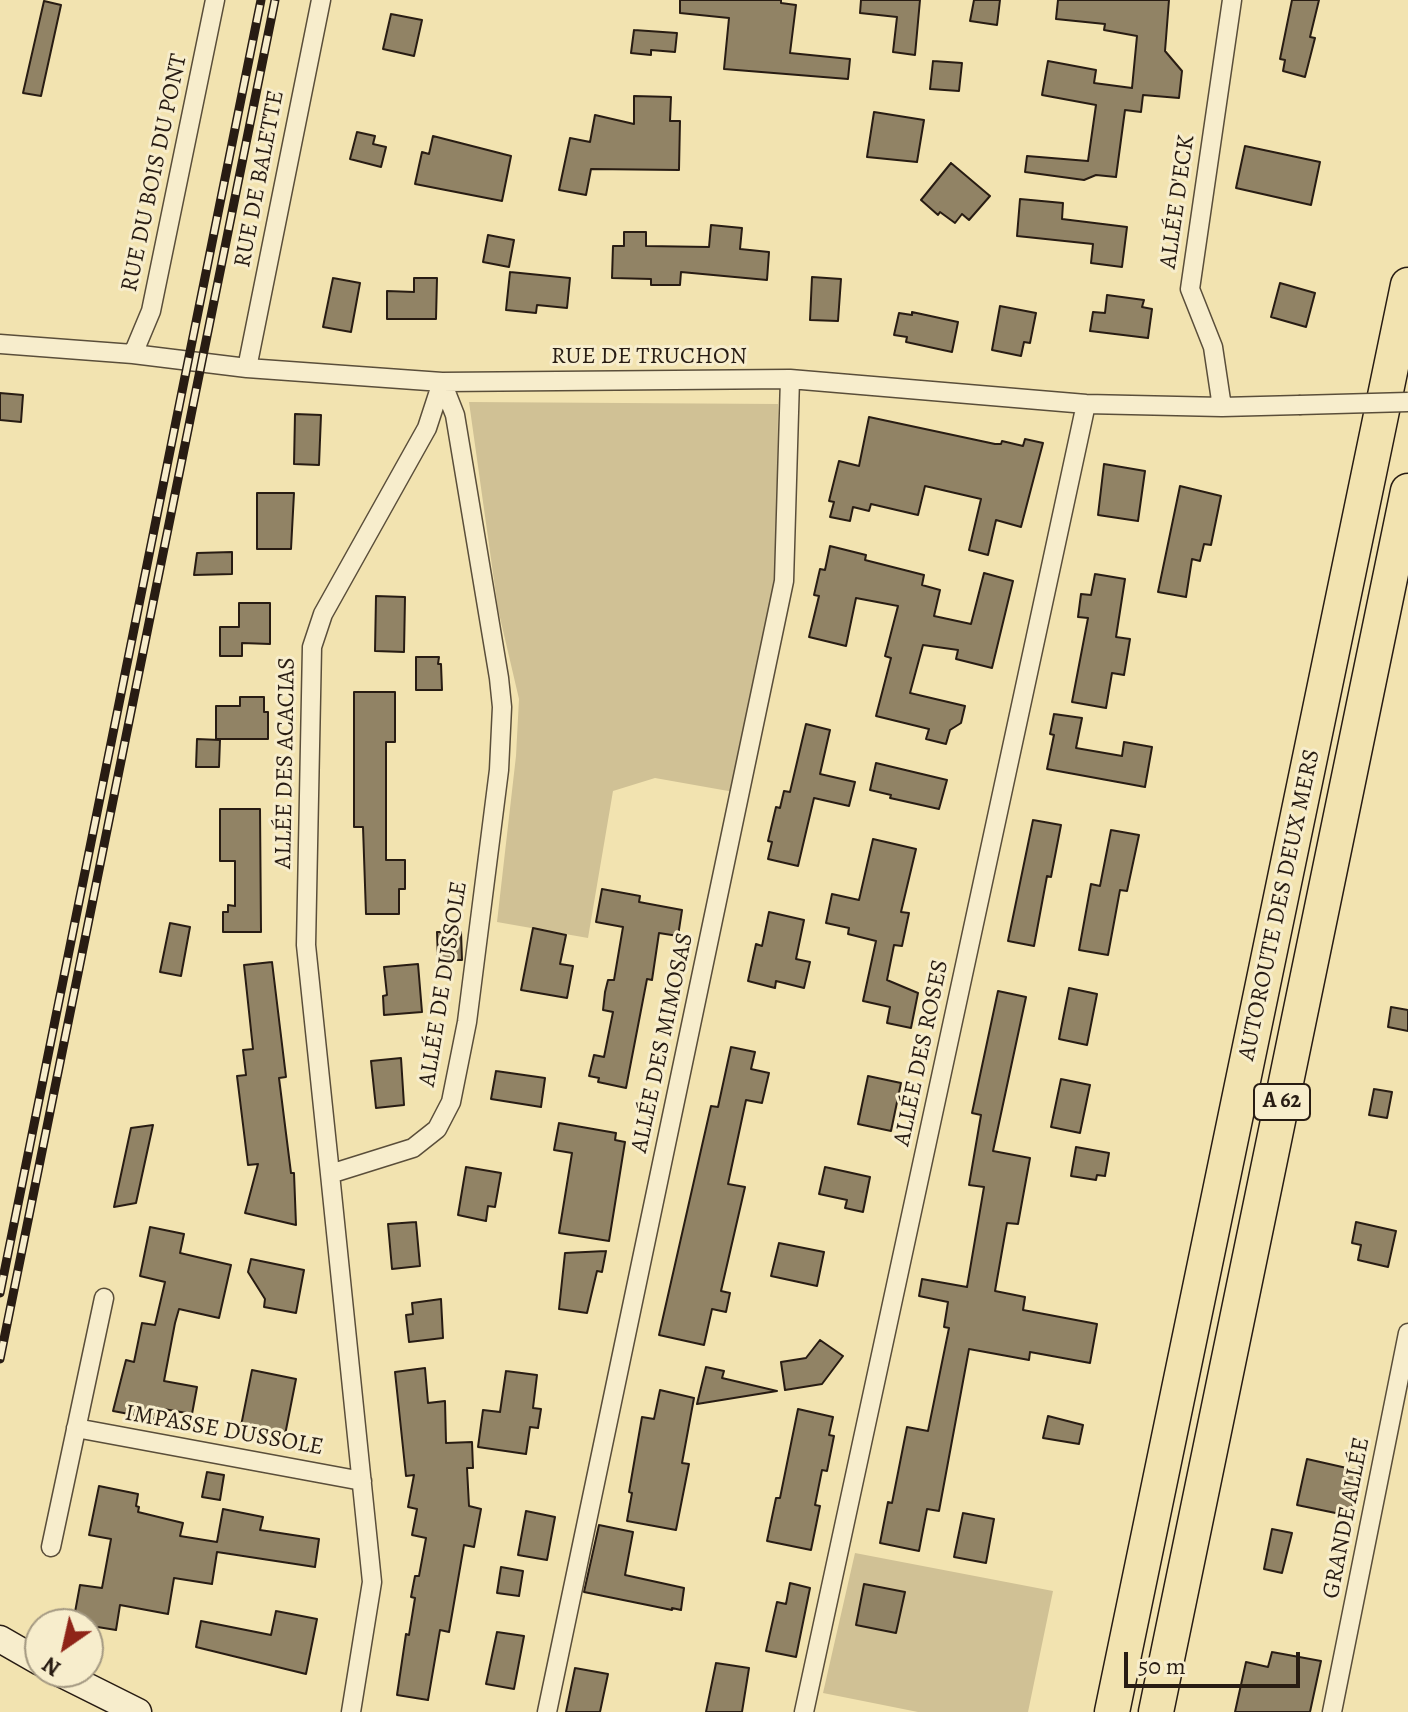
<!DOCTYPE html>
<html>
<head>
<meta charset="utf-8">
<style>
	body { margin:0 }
	#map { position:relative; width:1408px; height:1712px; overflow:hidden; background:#f2e3b0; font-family:Alegreya,serif }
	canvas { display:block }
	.north { position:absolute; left:24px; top:1608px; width:80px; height:80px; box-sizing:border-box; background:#f7edcc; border:2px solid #a49982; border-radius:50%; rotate:214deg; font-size:22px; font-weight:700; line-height:32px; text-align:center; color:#281c13 }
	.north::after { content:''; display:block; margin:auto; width:28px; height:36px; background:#8f2418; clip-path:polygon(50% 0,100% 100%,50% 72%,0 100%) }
	.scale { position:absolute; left:1124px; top:1652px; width:176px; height:36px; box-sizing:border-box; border:4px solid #281c13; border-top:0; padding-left:10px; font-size:24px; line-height:28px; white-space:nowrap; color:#281c13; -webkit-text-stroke:6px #f7edcc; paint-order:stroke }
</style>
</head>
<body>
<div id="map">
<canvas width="1408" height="1712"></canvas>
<div class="north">N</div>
<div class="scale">50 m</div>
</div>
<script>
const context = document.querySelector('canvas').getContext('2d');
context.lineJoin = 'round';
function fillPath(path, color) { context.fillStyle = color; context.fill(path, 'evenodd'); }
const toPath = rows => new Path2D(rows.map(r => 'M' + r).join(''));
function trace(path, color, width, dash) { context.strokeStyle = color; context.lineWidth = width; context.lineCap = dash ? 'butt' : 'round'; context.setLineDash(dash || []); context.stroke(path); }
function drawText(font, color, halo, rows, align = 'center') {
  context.font = font + ' Alegreya,serif'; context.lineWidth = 6; context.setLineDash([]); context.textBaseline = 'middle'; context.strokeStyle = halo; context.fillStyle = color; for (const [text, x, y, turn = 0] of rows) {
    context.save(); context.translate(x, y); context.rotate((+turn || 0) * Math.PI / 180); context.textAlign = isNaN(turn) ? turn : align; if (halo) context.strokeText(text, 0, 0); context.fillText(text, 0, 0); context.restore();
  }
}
fillPath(toPath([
	[469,402,778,404,777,587,734,792,655,778,613,791,588,938,497,922,516,756,519,699,498,609],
	[855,1553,1053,1591,1028,1712,918,1712,823,1693]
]), '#d0c195');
const building = toPath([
	[680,0,781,0,781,3,796,5,790,53,850,59,848,79,724,69,729,18,680,13,680,0],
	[861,0,920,0,915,55,893,52,897,17,860,13,861,0],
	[974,0,1000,0,997,25,970,21,974,0],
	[1058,0,1169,0,1165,51,1182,71,1179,98,1143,95,1141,112,1125,110,1116,177,1096,175,1084,180,1025,172,1027,156,1088,161,1096,105,1042,95,1048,61,1096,70,1094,83,1132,88,1137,36,1104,30,1105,24,1056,19,1058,0],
	[1292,0,1319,0,1310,37,1315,38,1305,77,1283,71,1285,60,1280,59,1292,0],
	[44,1,61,5,41,96,23,93,44,1],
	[391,14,422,20,414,56,383,49,391,14],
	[634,30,677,33,675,52,651,50,651,55,631,53,634,30],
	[933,61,962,63,959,91,930,89,933,61],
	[634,96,671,97,670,121,680,121,679,170,591,169,586,195,559,190,570,138,590,142,595,115,634,124,634,96],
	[874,112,924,120,917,162,867,157,874,112],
	[357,132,375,136,373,144,386,147,381,167,350,159,357,132],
	[433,136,511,156,502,201,415,184,422,152,429,154,433,136],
	[1245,146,1320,162,1311,205,1236,188,1245,146],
	[951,163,990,196,969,220,962,214,955,223,940,212,938,215,921,200,951,163],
	[1020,199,1063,203,1062,219,1127,227,1122,267,1091,263,1093,244,1017,236,1020,199],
	[711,225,742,228,740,249,769,252,767,280,681,272,680,285,651,285,651,279,612,278,613,246,624,246,624,232,646,232,646,246,709,247,711,225],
	[488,235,514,240,509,267,483,262,488,235],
	[510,272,570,278,567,308,537,305,536,313,506,310,510,272],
	[812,277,841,279,838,321,810,320,812,277],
	[333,278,360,283,351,332,323,327,333,278],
	[414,278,437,278,436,319,387,319,387,291,414,292,414,278],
	[1280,283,1315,293,1306,327,1271,317,1280,283],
	[1107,295,1144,300,1142,307,1152,309,1148,338,1090,331,1093,312,1105,313,1107,295],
	[1000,306,1036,313,1030,343,1024,342,1021,356,992,350,1000,306],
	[912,312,958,322,952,352,906,342,907,337,894,335,899,313,912,315,912,312],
	[0,393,23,395,21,422,0,420,0,393],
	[295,414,321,415,319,465,294,464,295,414],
	[869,417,995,444,1001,444,1002,441,1023,446,1025,439,1043,443,1021,527,996,520,988,555,969,550,981,499,925,486,918,515,871,504,869,511,853,507,850,521,830,517,834,502,829,501,839,461,859,466,869,417],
	[1104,464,1145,471,1138,521,1098,515,1104,464],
	[1180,486,1221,496,1211,545,1204,544,1200,561,1192,559,1186,597,1158,592,1180,486],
	[257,493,294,493,291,549,257,549,257,493],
	[830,546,866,555,865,560,924,575,922,585,940,590,934,616,971,624,984,573,1013,581,992,668,956,659,958,650,923,645,910,693,965,706,961,723,950,730,946,744,926,739,929,729,876,716,891,658,885,656,898,606,856,598,846,646,809,637,819,596,814,595,820,569,825,570,830,546],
	[232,552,232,574,194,575,197,553,232,552],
	[1095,574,1125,579,1116,637,1130,639,1124,675,1112,673,1106,708,1072,702,1088,618,1078,617,1081,594,1091,595,1095,574],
	[376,596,405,597,404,652,375,651,376,596],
	[239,603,270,603,270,644,242,643,242,656,220,656,220,627,239,627,239,603],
	[416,657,439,657,438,664,441,664,442,690,416,690,416,657],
	[354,692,395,692,395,742,386,742,386,860,405,860,405,889,399,889,399,914,366,914,363,827,354,827,354,692],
	[240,697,264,697,264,712,268,712,268,739,216,739,216,706,240,706,240,697],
	[1054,714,1082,718,1076,748,1122,756,1124,742,1152,747,1145,787,1047,769,1054,735,1050,734,1054,714],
	[806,724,830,730,820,774,855,782,849,806,814,798,798,866,768,859,772,842,768,841,776,807,780,808,784,791,790,792,806,724],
	[197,739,220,740,219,767,196,767,197,739],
	[876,763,947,780,939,809,890,798,891,795,870,790,876,763],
	[220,809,260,809,261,932,223,932,223,912,228,912,228,905,235,906,235,861,220,861,220,809],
	[1033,820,1061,825,1051,877,1047,876,1034,946,1008,941,1033,820],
	[1111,830,1139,835,1127,891,1120,890,1108,955,1079,950,1091,884,1100,886,1111,830],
	[873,839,916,849,901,912,909,913,902,946,894,945,887,980,918,993,911,1028,887,1023,890,1007,863,1001,876,941,848,934,849,928,826,923,832,894,859,900,873,839],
	[602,889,640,896,639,902,682,910,678,936,659,933,652,980,647,979,626,1088,598,1082,599,1078,589,1076,594,1055,604,1057,613,1012,603,1010,605,992,608,980,614,980,623,927,596,922,602,889],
	[769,912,804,920,796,959,810,962,804,988,776,981,775,988,748,981,756,944,762,946,769,912],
	[170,923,190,927,181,976,160,972,170,923],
	[533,928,566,935,560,964,573,966,567,998,521,990,533,928],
	[437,932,461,932,462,960,438,960,437,932],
	[272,962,286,1077,279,1078,291,1173,294,1173,296,1225,245,1213,258,1164,248,1165,237,1076,246,1075,243,1050,253,1049,244,965,272,962],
	[418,964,422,1012,384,1015,383,996,387,995,384,967,418,964],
	[1069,988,1097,994,1087,1045,1059,1039,1069,988],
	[998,991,1026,997,993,1151,1030,1158,1018,1224,1007,1223,995,1291,1025,1297,1023,1310,1097,1324,1090,1363,1030,1352,1029,1360,969,1349,939,1511,927,1509,919,1551,880,1543,888,1502,892,1503,907,1427,928,1431,949,1328,944,1327,948,1302,919,1296,922,1279,967,1287,984,1187,969,1185,981,1115,972,1113,998,991],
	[1391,1007,1408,1010,1408,1031,1388,1027,1391,1007],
	[731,1047,755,1052,751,1069,769,1073,762,1103,746,1100,728,1184,745,1187,721,1291,730,1293,726,1312,712,1309,704,1345,659,1335,711,1106,718,1107,731,1047],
	[401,1058,404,1105,376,1108,371,1061,401,1058],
	[496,1071,545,1078,541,1107,491,1099,496,1071],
	[868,1076,901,1083,891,1131,858,1124,868,1076],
	[1061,1079,1090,1085,1080,1133,1051,1127,1061,1079],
	[1374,1089,1392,1092,1387,1118,1369,1115,1374,1089],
	[559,1123,616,1133,615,1140,625,1142,609,1241,559,1233,572,1153,554,1150,559,1123],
	[153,1125,136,1203,114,1207,131,1128,153,1125],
	[1076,1147,1109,1153,1105,1176,1097,1175,1096,1180,1071,1176,1076,1147],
	[466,1167,501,1173,495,1207,488,1206,486,1221,458,1215,466,1167],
	[825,1167,870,1177,863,1212,845,1208,847,1200,819,1194,825,1167],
	[416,1222,420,1266,392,1269,388,1224,416,1222],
	[1356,1222,1396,1231,1388,1267,1358,1260,1361,1245,1352,1243,1356,1222],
	[150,1227,184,1234,180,1253,231,1265,219,1318,179,1309,175,1323,164,1381,197,1387,192,1414,158,1408,156,1419,113,1411,126,1360,134,1362,142,1323,155,1325,165,1282,140,1276,150,1227],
	[779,1243,824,1252,817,1286,771,1276,779,1243],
	[606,1251,602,1272,597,1271,587,1313,559,1309,565,1253,606,1251],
	[251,1259,304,1270,296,1313,264,1307,265,1299,248,1272,251,1259],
	[441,1299,443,1338,409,1342,406,1315,413,1314,412,1303,441,1299],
	[820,1340,843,1356,822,1384,785,1390,781,1362,806,1358,820,1340],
	[706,1367,724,1371,722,1378,777,1391,697,1404,706,1367],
	[425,1368,428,1403,445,1401,446,1443,472,1442,473,1468,467,1468,469,1506,481,1509,474,1547,464,1545,449,1632,440,1630,428,1700,397,1695,406,1634,409,1635,415,1598,411,1597,415,1576,419,1576,426,1538,412,1535,417,1509,408,1507,414,1475,406,1476,395,1372,425,1368],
	[252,1370,296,1379,285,1435,241,1426,252,1370],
	[506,1371,537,1375,533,1408,541,1409,538,1428,530,1427,526,1454,478,1447,483,1410,500,1412,506,1371],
	[660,1390,694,1398,682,1463,689,1464,676,1530,627,1521,632,1493,629,1492,642,1417,654,1419,660,1390],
	[798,1409,833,1417,829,1435,834,1436,827,1471,822,1470,815,1505,820,1506,811,1550,767,1541,776,1498,780,1498,798,1409],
	[1048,1416,1083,1425,1079,1444,1043,1438,1048,1416],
	[1307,1459,1360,1471,1350,1516,1297,1505,1307,1459],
	[207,1472,224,1475,220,1500,202,1497,207,1472],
	[99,1486,138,1494,136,1506,139,1507,138,1512,183,1523,180,1536,217,1542,223,1509,263,1517,260,1530,319,1539,315,1567,217,1552,212,1584,174,1578,168,1614,120,1605,116,1630,73,1623,80,1585,102,1588,111,1539,89,1535,99,1486],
	[526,1511,555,1517,547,1560,518,1555,526,1511],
	[963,1513,994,1519,986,1563,954,1557,963,1513],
	[599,1525,633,1532,625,1575,684,1588,681,1610,672,1608,672,1610,584,1592,599,1525],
	[1272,1529,1292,1533,1282,1573,1264,1569,1272,1529],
	[501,1567,523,1571,519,1596,497,1593,501,1567],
	[790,1583,810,1588,796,1657,766,1651,777,1602,786,1604,790,1583],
	[864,1584,905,1592,896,1633,856,1625,864,1584],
	[276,1611,317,1619,306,1674,196,1647,201,1621,271,1635,276,1611],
	[497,1632,524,1636,514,1689,486,1684,497,1632],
	[1272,1652,1321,1661,1310,1712,1235,1712,1246,1662,1268,1667,1272,1652],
	[716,1663,749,1668,742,1712,706,1712,716,1663],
	[575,1668,608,1674,600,1712,566,1712,575,1668]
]);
fillPath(building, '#918365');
trace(building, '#281c13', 2);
const street = toPath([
	[0,344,133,354,247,368,442,382,790,379,1086,404,1222,407,1299,405],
	[133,354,151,311,215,0],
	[247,368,321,0],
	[1222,407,1213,347,1190,289,1232,0],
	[330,1174,306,945,312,647,323,614,427,428,442,382],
	[76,1428,362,1481],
	[51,1547,104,1298],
	[351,1712,372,1582,330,1174,413,1148,437,1129,451,1102,467,1022,499,770,502,707,499,678,455,415,442,382],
	[547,1712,784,581,790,379],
	[804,1712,1086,404],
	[1332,1712,1408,1333]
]);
const secondary = toPath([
	[0,1639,40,1662],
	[58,1672,138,1712]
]);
const highway = toPath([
	[1112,1712,1408,285],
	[1156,1712,1408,491]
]);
trace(street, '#5a4e3a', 21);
trace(secondary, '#281c13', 29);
trace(highway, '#281c13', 37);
trace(street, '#f7edcc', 18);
trace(secondary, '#f7edcc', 26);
trace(highway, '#f2e3b0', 34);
const rail = toPath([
	[0,1293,261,0],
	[0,1359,275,0]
]);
trace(rail, '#281c13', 9);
trace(rail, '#f7edcc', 6, [18]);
const streetBridge = toPath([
	[1299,405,1408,402]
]);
trace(streetBridge, '#5a4e3a', 21, []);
trace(streetBridge, '#f7edcc', 18);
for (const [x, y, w] of [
	[1282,1102,56]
]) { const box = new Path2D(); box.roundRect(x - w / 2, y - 18, w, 36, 6); context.fillStyle = '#f7edcc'; context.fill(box); trace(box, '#281c13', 2); }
drawText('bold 22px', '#281c13', null, [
	["A 62",1282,1102]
]);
drawText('24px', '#281c13', '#f7edcc', [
	["RUE DU BOIS DU PONT",155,173,-78],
	["RUE DE BALETTE",260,179,-79],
	["ALLÉE D'ECK",1178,202,-82],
	["RUE DE TRUCHON",649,357],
	["ALLÉE DES ACACIAS",286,763,-89],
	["AUTOROUTE DES DEUX MERS",1280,905,-78],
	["ALLÉE DE DUSSOLE",444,984,-81],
	["ALLÉE DES MIMOSAS",663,1043,-78],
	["ALLÉE DES ROSES",922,1053,-78],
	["IMPASSE DUSSOLE",224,1431,10],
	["GRANDE ALLÉE",1347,1518,-79]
]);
</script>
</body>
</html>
